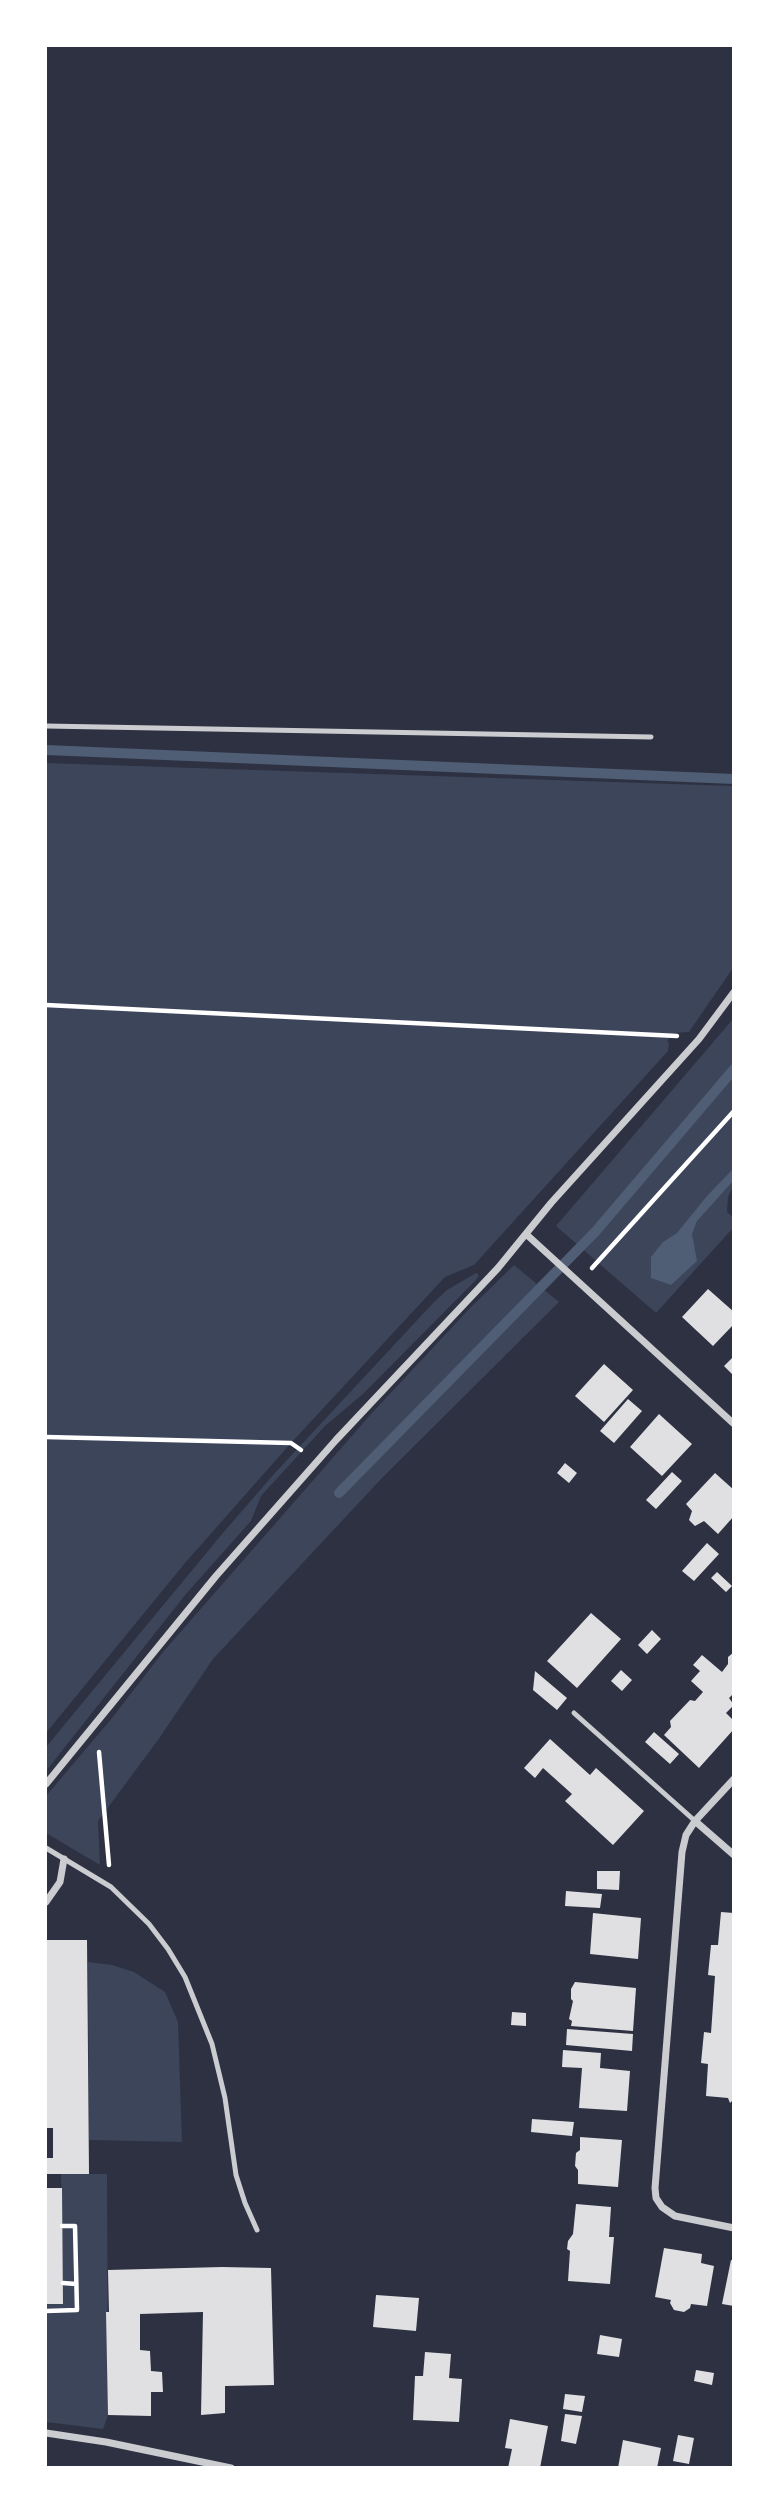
<!DOCTYPE html>
<html>
<head>
<meta charset="utf-8">
<style>
	body { margin:0 }
	#map { position:relative; width:779px; height:2513px; overflow:hidden; background:#2d3142; font-family:"Nunito Sans",sans-serif }
	canvas { display:block }
	.frame { position:absolute; inset:0; border:47px solid #fff; pointer-events:none }
</style>
</head>
<body>
<div id="map">
<canvas width="779" height="2513"></canvas>
<div class="frame"></div>
</div>
<script>
const context = document.querySelector('canvas').getContext('2d');
context.lineJoin = 'round';
function fillPath(path, color) { context.fillStyle = color; context.fill(path, 'evenodd'); }
const toPath = rows => new Path2D(rows.map(r => 'M' + r).join(''));
function trace(path, color, width, dash) { context.strokeStyle = color; context.lineWidth = width; context.lineCap = dash ? 'butt' : 'round'; context.setLineDash(dash || []); context.stroke(path); }
fillPath(toPath([
	[46,763,733,786,733,968,689,1032,674,1033,667,1041,669,1043,668,1051,474,1265,445,1277,291,1443,185,1563,46,1733],
	[733,1019,734,1184,728,1197,727,1212,733,1217,733,1228,656,1313,556,1226],
	[514,1265,559,1302,382,1478,213,1659,158,1740,98,1821,100,1865,46,1833,46,1796,112,1718,163,1652,371,1414,470,1308],
	[476,1273,479,1275,476,1280,363,1394,325,1426,261,1496,251,1521,186,1594,46,1771,46,1747,222,1534,274,1474,433,1303,447,1290],
	[88,1962,112,1965,134,1972,165,1992,178,2022,182,2142,89,2140],
	[61,2174,107,2174,108,2415,103,2429,46,2422,46,2304,63,2303]
]), '#3c4559');
fillPath(toPath([
	[733,1169,733,1181,697,1221,692,1234,697,1261,671,1285,651,1278,651,1257,663,1242,677,1233,707,1196]
]), '#4f5d75');
trace(toPath([
	[46,750,734,779],
	[339,1493,596,1231,734,1069]
]), '#4f5d75', 10);
fillPath(toPath([
	[708,1289,734,1312,734,1324,713,1346,682,1317],
	[734,1356,734,1376,724,1366],
	[604,1364,633,1390,604,1422,575,1396],
	[628,1399,642,1411,614,1443,600,1431],
	[659,1414,692,1444,662,1476,630,1447],
	[565,1463,577,1473,569,1483,557,1473],
	[672,1472,682,1481,656,1509,646,1500],
	[715,1473,734,1490,734,1516,718,1534,704,1521,695,1526,689,1520,692,1511,686,1504],
	[707,1543,719,1554,694,1581,682,1571],
	[717,1572,732,1586,726,1592,711,1578],
	[591,1613,621,1639,577,1688,547,1661],
	[652,1630,661,1639,647,1654,638,1645],
	[734,1652,734,1693,729,1698,734,1705,726,1713,734,1721,734,1729,699,1768,664,1735,671,1727,670,1721,690,1700,695,1701,703,1692,691,1681,700,1671,693,1665,702,1655,722,1672,728,1664,728,1657],
	[621,1670,632,1680,622,1691,611,1681],
	[535,1671,567,1698,557,1710,533,1690],
	[654,1732,679,1754,670,1764,645,1742],
	[550,1739,590,1775,596,1768,644,1811,613,1845,565,1801,572,1794,543,1768,535,1778,524,1768],
	[597,1871,620,1871,619,1890,597,1889],
	[566,1891,602,1894,600,1908,565,1906],
	[721,1912,734,1913,734,2099,730,2103,728,2098,706,2096,708,2064,701,2063,704,2032,711,2033,713,2005,715,1976,708,1975,711,1945,718,1945],
	[593,1913,641,1918,638,1959,590,1954],
	[46,1940,87,1940,89,2174,46,2174,46,2158,53,2158,53,2128,46,2128],
	[575,1982,636,1988,633,2031,571,2026,572,2021,569,2019,573,2001,571,1999,571,1989],
	[512,2012,526,2013,526,2026,511,2025],
	[567,2029,633,2034,632,2051,566,2045],
	[563,2050,601,2053,600,2068,630,2071,627,2111,579,2108,582,2068,562,2067],
	[532,2119,574,2122,572,2136,531,2132],
	[580,2137,622,2140,618,2187,578,2184,578,2170,575,2166,576,2153,580,2150],
	[46,2188,62,2188,63,2304,46,2304],
	[576,2204,611,2207,609,2237,614,2237,610,2284,568,2281,570,2251,567,2249,568,2241,573,2234],
	[664,2248,702,2254,701,2263,714,2266,707,2306,691,2304,690,2308,684,2312,674,2310,670,2303,671,2300,655,2297],
	[731,2260,734,2261,734,2306,722,2304],
	[222,2267,271,2268,274,2385,225,2386,225,2413,201,2415,203,2312,140,2314,140,2350,150,2351,151,2371,162,2372,163,2392,151,2392,151,2416,108,2415,106,2312,109,2312,108,2270],
	[376,2295,419,2298,416,2331,373,2327],
	[600,2335,622,2339,619,2357,597,2354],
	[425,2352,451,2354,449,2378,462,2379,459,2422,413,2420,415,2376,423,2376],
	[696,2370,714,2373,712,2385,694,2381],
	[565,2394,585,2396,582,2412,563,2409],
	[565,2414,582,2416,576,2444,561,2441],
	[510,2419,548,2426,540,2468,508,2468,512,2449,505,2448],
	[678,2435,694,2438,689,2464,673,2461],
	[623,2440,661,2448,657,2468,618,2468]
]), '#e0e0e3');
trace(toPath([
	[46,1005,677,1036],
	[592,1268,734,1111],
	[46,1437,291,1443,301,1450],
	[99,1752,109,1865],
	[63,2283,76,2284],
	[46,2311,77,2310,75,2226,62,2226]
]), '#fff', 4.5);
trace(toPath([
	[46,726,651,737],
	[574,1713,695,1821],
	[46,1848,111,1887,149,1924,168,1949,185,1977,212,2044,225,2098,236,2175,245,2203,257,2230]
]), '#caccd0', 5);
trace(toPath([
	[526,1234,734,1424],
	[734,1779,695,1821,686,1835,682,1852,655,2188,656,2198,662,2207,675,2216,734,2228],
	[46,1784,216,1576,336,1440,498,1268,551,1203,699,1039,734,992],
	[695,1821,734,1855],
	[46,1902,60,1882,64,1859],
	[46,2433,106,2442,231,2468]
]), '#caccd0', 7);
</script>
</body>
</html>
